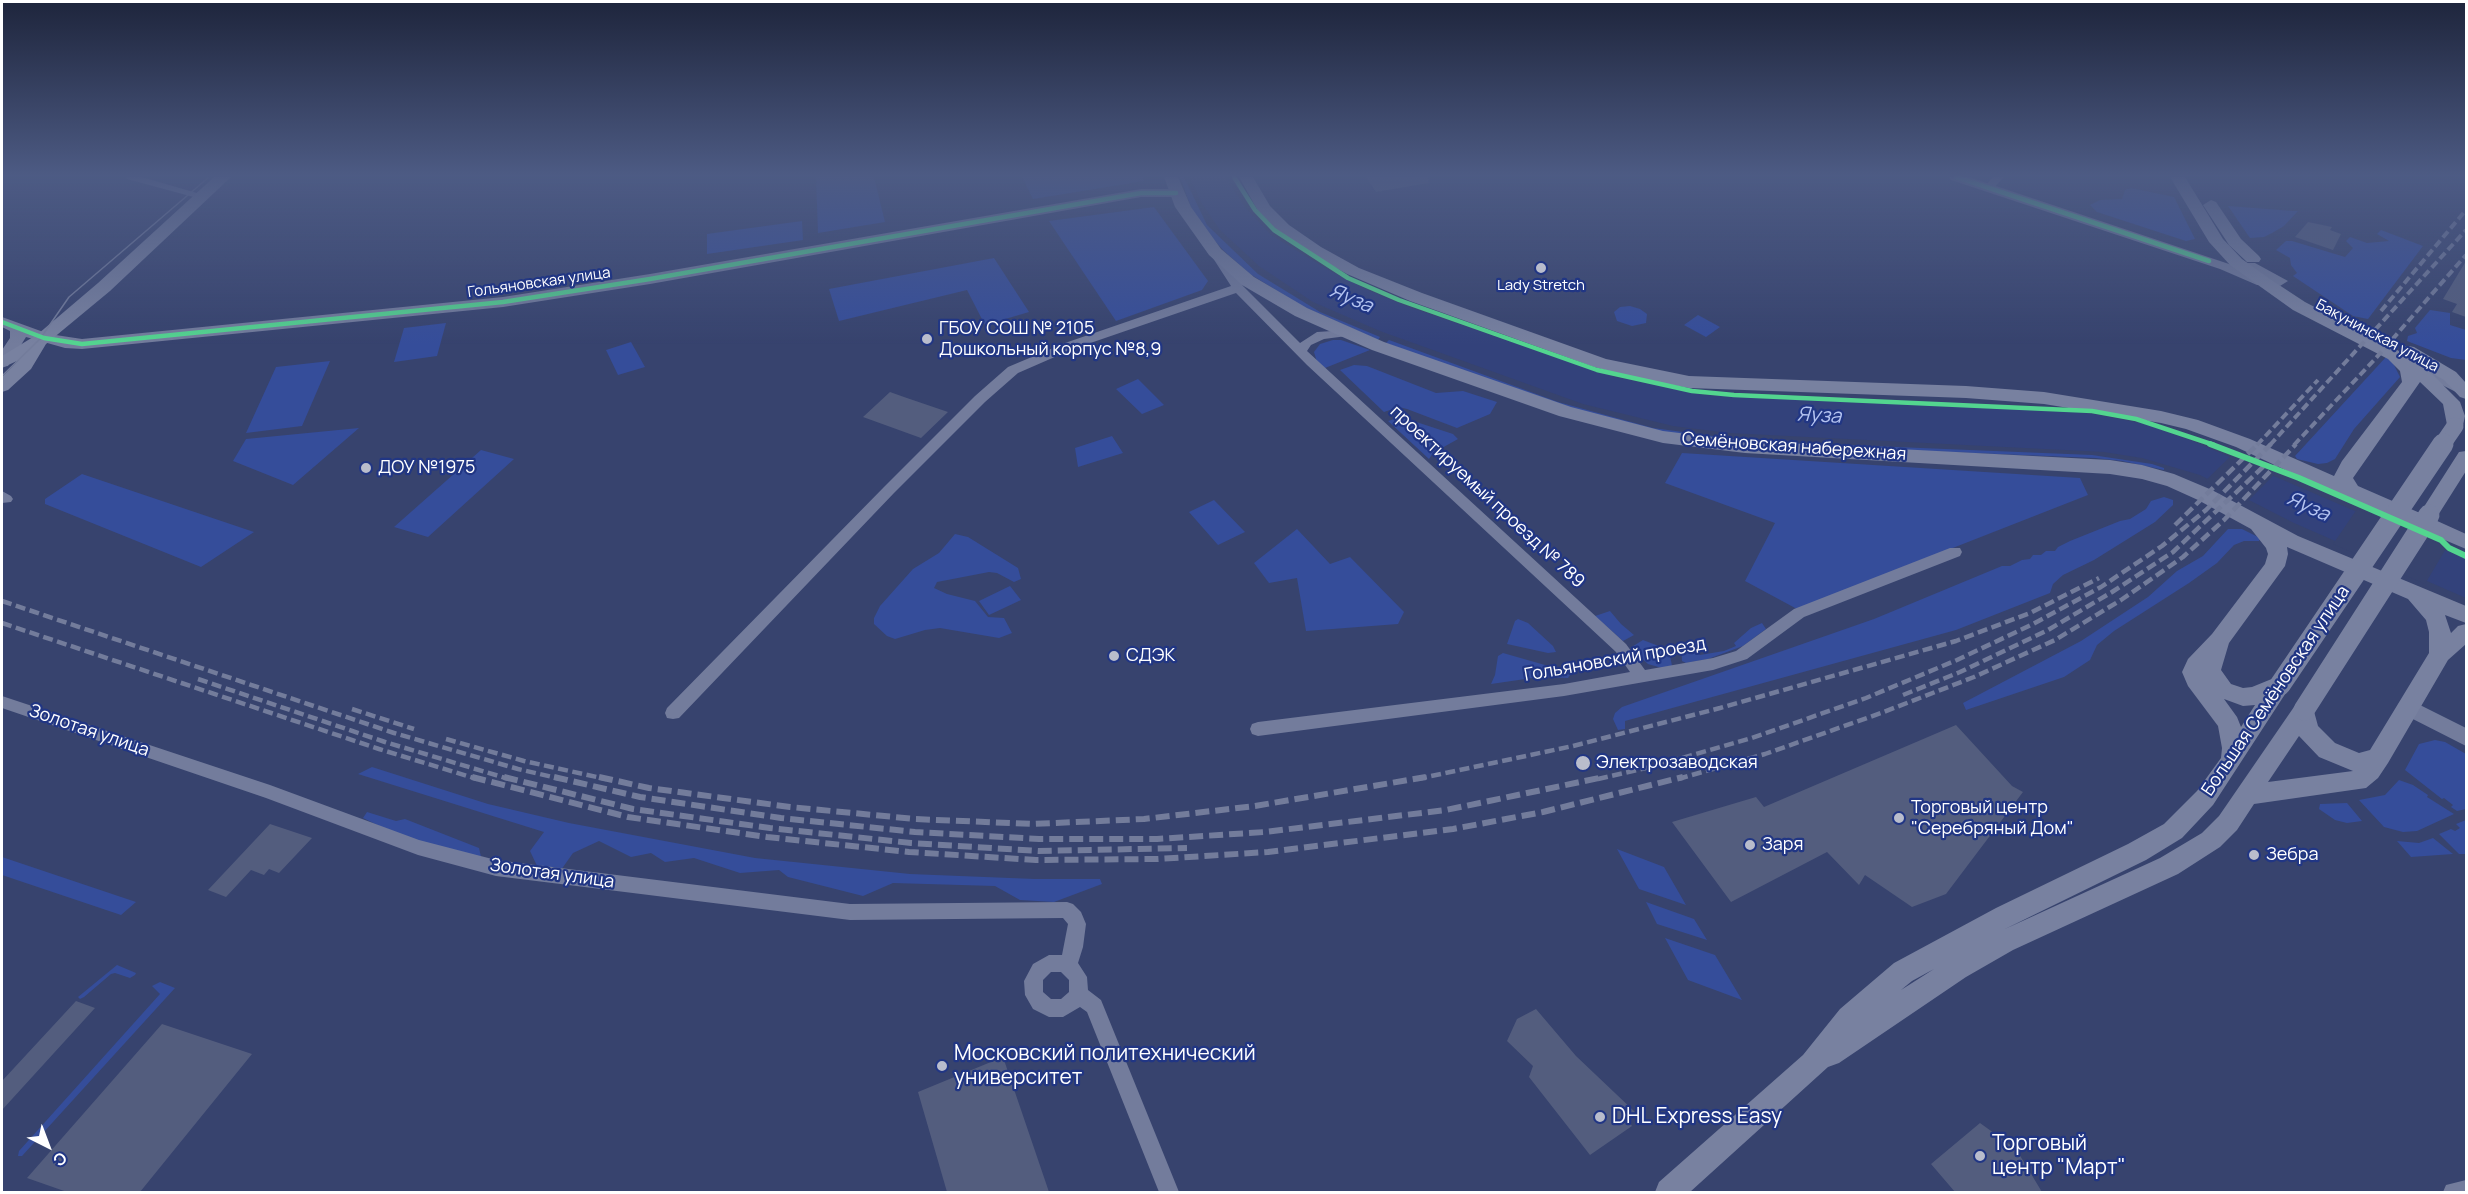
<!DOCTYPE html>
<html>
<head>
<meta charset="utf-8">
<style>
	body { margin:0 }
	#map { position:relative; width:2468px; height:1194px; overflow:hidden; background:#37436e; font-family:Manrope,sans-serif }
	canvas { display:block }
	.frame { position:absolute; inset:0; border:3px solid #fff; pointer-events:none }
	.north { position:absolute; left:18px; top:1116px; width:60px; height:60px; -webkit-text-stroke:4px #213684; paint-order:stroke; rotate:138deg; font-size:16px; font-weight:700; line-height:24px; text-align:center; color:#fff }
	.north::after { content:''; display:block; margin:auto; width:21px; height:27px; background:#fff; clip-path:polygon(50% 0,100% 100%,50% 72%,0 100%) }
</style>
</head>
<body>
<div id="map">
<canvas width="2468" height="1194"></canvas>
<div class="frame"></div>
<div class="north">С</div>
</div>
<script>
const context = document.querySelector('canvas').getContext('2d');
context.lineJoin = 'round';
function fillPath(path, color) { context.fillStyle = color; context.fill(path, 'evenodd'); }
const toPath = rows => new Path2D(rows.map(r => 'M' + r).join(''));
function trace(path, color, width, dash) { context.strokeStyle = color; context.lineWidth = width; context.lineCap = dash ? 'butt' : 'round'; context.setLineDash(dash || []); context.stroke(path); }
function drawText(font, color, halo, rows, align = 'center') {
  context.font = font + ' Manrope,sans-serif'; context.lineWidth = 4.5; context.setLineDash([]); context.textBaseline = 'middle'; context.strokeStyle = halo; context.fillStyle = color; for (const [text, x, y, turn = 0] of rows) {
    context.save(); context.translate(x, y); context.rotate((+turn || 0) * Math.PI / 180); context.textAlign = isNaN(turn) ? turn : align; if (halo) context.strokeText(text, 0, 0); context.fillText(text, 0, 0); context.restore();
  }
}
fillPath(toPath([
	[816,177,874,177,885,222,818,233],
	[1022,177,1143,177,1144,181,1033,199],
	[1180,177,1184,177,1207,225,1258,274,1320,312,1380,337,1378,340,1302,306,1250,274,1224,251,1205,230,1192,210],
	[2131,188,2174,197,2195,239,2186,241,2097,212,2090,205,2100,200,2122,199,2125,190],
	[2228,206,2293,211,2298,211,2284,226,2272,233,2264,237,2250,238],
	[1154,207,1208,281,1202,290,1116,321,1049,221],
	[802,221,803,240,707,254,707,234],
	[2381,230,2423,246,2368,319,2353,316,2293,276,2297,273,2291,265,2290,258,2276,250,2286,241,2292,241,2345,257,2353,248,2346,241,2350,237,2367,243,2389,241,2377,234],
	[994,258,1029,312,985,325,967,290,839,321,829,289],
	[1630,306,1640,309,1647,314,1646,323,1632,326,1617,321,1614,312,1620,307],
	[2430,310,2450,313,2450,325,2466,330,2466,360,2451,358,2407,341,2408,336,2417,333,2415,328],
	[1698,315,1720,327,1706,337,1684,325],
	[446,323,437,356,394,362,404,328],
	[1333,340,1341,340,1370,350,1325,368,1317,362,1314,352,1320,344],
	[1389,340,1558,402,1653,428,1750,441,2092,455,2152,464,2164,468,2164,470,2122,461,2095,458,1753,444,1652,431,1558,406,1386,343],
	[631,342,645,367,618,375,606,350],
	[2386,357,2392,361,2400,377,2354,429,2335,459,2327,463,2318,464,2297,459,2295,456],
	[330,361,302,426,246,433,276,367],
	[1354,365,1367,366,1436,393,1463,391,1497,402,1490,414,1457,428,1407,409,1399,407,1384,412,1340,370],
	[1138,379,1164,405,1142,414,1116,389],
	[1401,417,1453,434,1458,439,1433,453,1429,459,1388,421],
	[359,428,293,485,233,461,246,439],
	[1112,436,1123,453,1078,467,1075,448],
	[481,450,514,459,428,537,394,527],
	[1682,453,2080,478,2088,495,1797,609,1745,581,1775,523,1665,483],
	[82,474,254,532,201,567,45,504,45,499],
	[2164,497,2173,500,2173,505,2155,522,2094,560,2063,575,2053,584,2050,593,1956,630,1625,721,1625,729,1618,730,1613,719,1615,713,1622,707,1874,619,2002,566,2010,566,2022,560,2030,559,2033,555,2041,555,2046,551,2055,551,2058,547,2070,541,2120,521,2130,519,2146,509,2151,501],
	[1214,500,1245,532,1218,545,1189,512],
	[1297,529,1330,564,1350,557,1404,612,1398,624,1306,631,1297,578,1269,583,1254,563],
	[2228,529,2242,529,2260,538,2259,541,2244,541,2234,545,2217,563,2189,583,2114,631,2097,645,2090,660,2064,677,1966,710,1963,703,2081,641,2148,597,2177,571,2203,556],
	[955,534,968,537,1018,568,1021,579,1014,582,997,573,989,572,937,582,934,588,947,594,975,601,988,617,1004,618,1012,633,999,638,940,628,925,630,895,639,887,636,874,624,874,618,880,606,913,569,939,553],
	[1010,586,1021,600,989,615,979,601],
	[1610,611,1621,624,1634,635,1623,641,1595,616],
	[1518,619,1528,623,1553,646,1556,652,1548,653,1507,644,1515,621],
	[1762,623,1766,629,1743,646,1708,659,1686,663,1682,661,1681,645,1691,645,1700,655,1724,651,1736,646,1734,643,1751,628],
	[1643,640,1669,650,1672,666,1662,668,1648,664,1630,648],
	[1503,653,1559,669,1570,675,1568,678,1539,677,1491,684,1495,675,1498,656],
	[2435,740,2445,742,2466,754,2466,809,2457,811,2451,807,2453,805,2444,798,2442,799,2405,770,2419,744],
	[372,767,488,804,569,823,755,858,910,874,1035,879,1100,879,1102,884,1054,902,1020,900,995,886,893,883,863,896,788,877,779,870,740,873,694,858,665,862,651,853,631,857,599,841,573,853,561,870,538,868,530,851,544,832,358,774],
	[2399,780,2413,785,2428,795,2427,797,2454,814,2417,831,2403,832,2384,827,2359,800,2385,795],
	[2347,803,2362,821,2347,823,2335,820,2319,809,2320,804],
	[367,812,396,821,405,819,479,848,482,861,404,838,363,818],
	[2466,820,2466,854,2459,854,2439,834,2451,829,2455,831,2460,828,2456,824],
	[2433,838,2453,854,2411,857,2397,841,2419,843],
	[1617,849,1664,867,1686,905,1639,889],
	[2,857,136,902,121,915,2,875],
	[1646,902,1694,919,1707,940,1657,924],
	[1665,938,1715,955,1742,1000,1688,980],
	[117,965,136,973,135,975,130,978,115,973,111,974,84,997,80,999,78,997],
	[160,982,175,988,22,1156,18,1156,19,1151,160,994,152,986]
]), '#354d9a');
fillPath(toPath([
	[1190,177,1225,177,1245,207,1271,235,1332,272,1370,291,1409,307,1615,377,1704,395,2066,411,2094,414,2145,424,2195,442,2466,559,2466,598,2294,523,2200,475,2142,458,2104,452,1729,433,1673,426,1583,404,1380,331,1313,302,1259,266,1220,230,1201,202]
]), '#33427b');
fillPath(toPath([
	[2232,455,2275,474,2247,502,2205,481],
	[2357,509,2447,547,2425,584,2333,544]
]), '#37436e');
fillPath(toPath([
	[1366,177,1428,177,1429,183,1376,192],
	[2308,222,2332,227,2330,230,2341,234,2333,250,2295,237],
	[2466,261,2466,317,2452,312,2457,304,2443,299],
	[890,392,904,397,948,412,921,438,863,417],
	[1956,725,2012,786,2023,792,1946,894,1912,907,1865,875,1859,885,1827,852,1731,902,1672,822,1756,797,1764,807],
	[270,824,312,838,279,873,269,869,264,875,251,870,226,897,208,890],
	[76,1001,95,1008,2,1110,2,1081],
	[1536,1009,1576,1056,1635,1112,1627,1119,1632,1126,1590,1155,1529,1077,1533,1066,1507,1041,1517,1019],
	[162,1024,252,1054,140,1192,67,1192,27,1178],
	[1003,1057,1049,1192,947,1192,918,1092],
	[1980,1123,2016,1149,2042,1192,1955,1192,1931,1164]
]), '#535d7e');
fillPath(toPath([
	[126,177,142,177,207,196,201,199,127,179,126,177],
	[1993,177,2004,177,1993,189,1985,189,1984,187,1993,177],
	[1217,252,1221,253,1243,286,1300,343,1317,332,1347,330,1349,333,1347,336,1324,339,1311,345,1307,351,1626,644,1645,670,1713,658,1736,651,1794,609,1950,548,1960,548,1962,552,1960,556,1804,617,1747,659,1713,670,1564,696,1258,736,1252,734,1250,729,1252,724,1258,722,1564,684,1630,672,1616,652,1307,365,1236,293,1073,349,1018,373,985,402,894,493,679,718,673,719,667,718,665,713,667,708,884,487,975,396,1008,367,1065,343,1231,286,1211,255,1217,252],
	[2,491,11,496,13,499,11,502,2,503,2,491],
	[2,696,270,785,419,840,496,860,850,904,1067,902,1073,904,1081,912,1086,924,1083,947,1078,963,1087,977,1088,990,1101,1000,1179,1192,1159,1192,1087,1012,1080,1007,1063,1017,1049,1017,1033,1009,1025,995,1024,981,1033,964,1049,955,1062,955,1068,924,1063,918,850,920,496,876,418,855,266,798,2,708,2,696],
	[1051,972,1061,972,1069,980,1069,992,1061,999,1051,999,1043,992,1043,980,1051,972],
	[2466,1180,2466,1192,2443,1192,2446,1185,2466,1180]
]), '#737c9c');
fillPath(toPath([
	[1949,177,1969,177,2244,269,2242,266,2245,263,2255,263,2288,281,2280,286,2270,282,2267,285,2257,285,2220,269,1951,180,1949,177],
	[1141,189,1176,189,1183,193,1176,197,1141,197,650,284,503,307,82,349,65,348,26,337,8,366,2,367,2,350,10,338,10,331,2,327,2,317,49,334,82,339,503,297,650,274,1141,189],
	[2408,356,2466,385,2466,397,2402,365,2400,361,2402,357,2408,356],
	[2408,699,2466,728,2466,746,2401,713,2398,707,2401,701,2408,699]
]), '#737c9c');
fillPath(toPath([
	[214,177,231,177,110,291,46,344,31,369,8,390,2,392,2,377,19,360,2,368,2,356,38,334,98,283,214,177],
	[1164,177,1178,177,1191,207,1221,249,1254,277,1307,308,1384,342,1571,407,1663,431,1745,441,2110,460,2142,465,2174,474,2212,490,2298,536,2466,606,2466,623,2445,615,2451,633,2458,626,2466,624,2466,644,2448,660,2388,763,2378,778,2366,788,2254,804,2237,830,2220,847,2178,874,2013,950,1966,977,1839,1063,1828,1067,1690,1192,1655,1192,1659,1182,1803,1055,1840,1009,1894,963,1996,908,2128,844,2164,824,2197,791,2221,758,2222,748,2218,726,2188,686,2182,672,2188,659,2212,634,2265,564,2268,554,2266,548,2251,529,2198,500,2167,486,2142,479,2110,474,1745,453,1663,443,1559,416,1372,350,1295,316,1242,285,1209,255,1175,207,1164,177],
	[2287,547,2408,599,2426,620,2429,632,2429,653,2370,750,2359,753,2335,743,2318,726,2312,704,2304,701,2296,704,2219,816,2202,833,2160,858,2005,929,2146,860,2182,838,2213,805,2291,685,2288,679,2279,676,2252,687,2243,688,2231,684,2221,670,2229,643,2285,566,2288,554,2287,547],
	[2224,699,2243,706,2255,705,2241,727,2237,717,2224,699],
	[2299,736,2319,757,2353,771,2268,782,2299,736],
	[1934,969,1901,990,1912,981,1934,969],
	[1239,177,1253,177,1270,206,1289,225,1321,247,1359,268,1422,293,1606,359,1689,376,1966,386,2044,392,2161,411,2198,420,2250,439,2334,476,2342,461,2402,382,2400,371,2388,359,2293,310,2230,265,2209,242,2170,177,2185,177,2223,239,2242,259,2270,279,2305,302,2399,351,2402,347,2408,346,2414,347,2456,372,2466,383,2466,399,2460,397,2444,380,2430,372,2460,402,2465,416,2462,430,2448,430,2443,404,2420,382,2353,478,2358,486,2420,513,2459,452,2466,451,2466,471,2435,520,2466,534,2466,549,2348,499,2236,447,2186,429,2161,423,2044,404,1966,398,1689,388,1638,379,1594,367,1410,301,1347,274,1309,253,1277,231,1258,211,1239,177],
	[2211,200,2216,202,2241,239,2259,256,2261,259,2259,262,2247,262,2229,245,2203,205,2211,200]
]), '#7881a0');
trace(toPath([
	[2,376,40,339,69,297,209,177]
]), '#737c9b', 1.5);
trace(toPath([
	[2381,311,2466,210],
	[2257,445,2318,380],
	[2270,445,2466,230],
	[2294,445,2376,358,2466,255]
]), '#737c9b', 4, [8, 4]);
trace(toPath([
	[2175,525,2258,444],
	[2,601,394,733,518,769,561,779],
	[2,623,379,749,477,779],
	[198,679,385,742,509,779],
	[1903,695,1960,672,2048,630,2112,592,2173,552,2264,466],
	[352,709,414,729],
	[446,739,524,761,606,779],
	[1417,779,1573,746,1720,708,1956,641,2030,613,2099,578],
	[1598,779,1650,767,1752,738,1866,698,1957,660,2033,624,2101,587,2162,546,2206,510,2271,444],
	[1678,779,1765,754,1881,713,1974,677,2055,640,2121,600,2183,557,2224,520,2296,444]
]), '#737c9b', 4.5, [10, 4.5]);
trace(toPath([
	[472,777,628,817,767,837,909,852,1036,860,1157,859,1268,852,1453,829,1543,812,1683,777],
	[504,777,633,809,770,828,911,843,1038,851,1187,848],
	[554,777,640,797,781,818,915,832,1039,839,1157,839,1265,832,1446,810,1604,777],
	[599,777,649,788,790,807,915,819,1033,824,1144,819,1255,806,1426,777]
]), '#737c9b', 6, [14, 6]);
trace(toPath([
	[2442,445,2455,426]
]), '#7881a0', 17);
trace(toPath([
	[2280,685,2443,444],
	[2304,710,2429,515]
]), '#7881a0', 21);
trace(toPath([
	[1234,177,1255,210,1274,230,1348,278,1399,300,1597,370,1692,391,1734,395,2092,411,2136,419,2214,445],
	[1956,177,2209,261],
	[2,322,44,338,82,344,503,302,650,279,1141,193,1176,193]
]), '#53d58f', 4.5);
trace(toPath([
	[2210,444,2299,478,2441,540,2449,548,2466,556]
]), '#53d58f', 6);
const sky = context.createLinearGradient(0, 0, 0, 344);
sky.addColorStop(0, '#1e253c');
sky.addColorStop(0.51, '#4d5b84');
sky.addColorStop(1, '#4d5b8400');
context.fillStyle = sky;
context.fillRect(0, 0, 2468, 344);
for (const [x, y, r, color] of [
	[1541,268,6,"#b9bdcc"],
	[927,339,6,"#b9bdcc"],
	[366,468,6,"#b9bdcc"],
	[1114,656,6,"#b9bdcc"],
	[1583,763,8,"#b9bdcc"],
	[1899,818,6,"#b9bdcc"],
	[1750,845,6,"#b9bdcc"],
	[2254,855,6,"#b9bdcc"],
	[942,1066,6,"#b9bdcc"],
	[1600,1117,6,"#b9bdcc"],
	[1980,1156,6,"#b9bdcc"]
]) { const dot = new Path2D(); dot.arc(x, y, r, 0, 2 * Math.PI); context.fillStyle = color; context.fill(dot); trace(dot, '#213684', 2); }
drawText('15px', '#fff', '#213684', [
	["Гольяновская улица",539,283,-8],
	["Бакунинская улица",2377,336,28]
]);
drawText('15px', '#fff', '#213684', [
	["Lady Stretch",1541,286]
]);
drawText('18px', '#fff', '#213684', [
	["ГБОУ СОШ № 2105",939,329],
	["Дошкольный корпус №8,9",939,350],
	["ДОУ №1975",378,468],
	["СДЭК",1126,656],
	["Электрозаводская",1596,763],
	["Торговый центр",1911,808],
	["\"Серебряный Дом\"",1911,829],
	["Заря",1762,845],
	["Зебра",2266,855]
], 'left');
drawText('18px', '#fff', '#213684', [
	["Семёновская набережная",1794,447,4],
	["проектируемый проезд № 789",1487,497,43],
	["Гольяновский проезд",1615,660,-10],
	["Большая Семёновская улица",2276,691,-56],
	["Золотая улица",89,731,19],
	["Золотая улица",552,874,8]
]);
drawText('italic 20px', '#b4c3f0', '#213684', [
	["Яуза",1351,299,23],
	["Яуза",1819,416,3],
	["Яуза",2308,507,24]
]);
drawText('21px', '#fff', '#213684', [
	["Московский политехнический",954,1054],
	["университет",954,1078],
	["DHL Express Easy",1612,1117],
	["Торговый",1992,1144],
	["центр \"Март\"",1992,1168]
], 'left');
</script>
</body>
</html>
